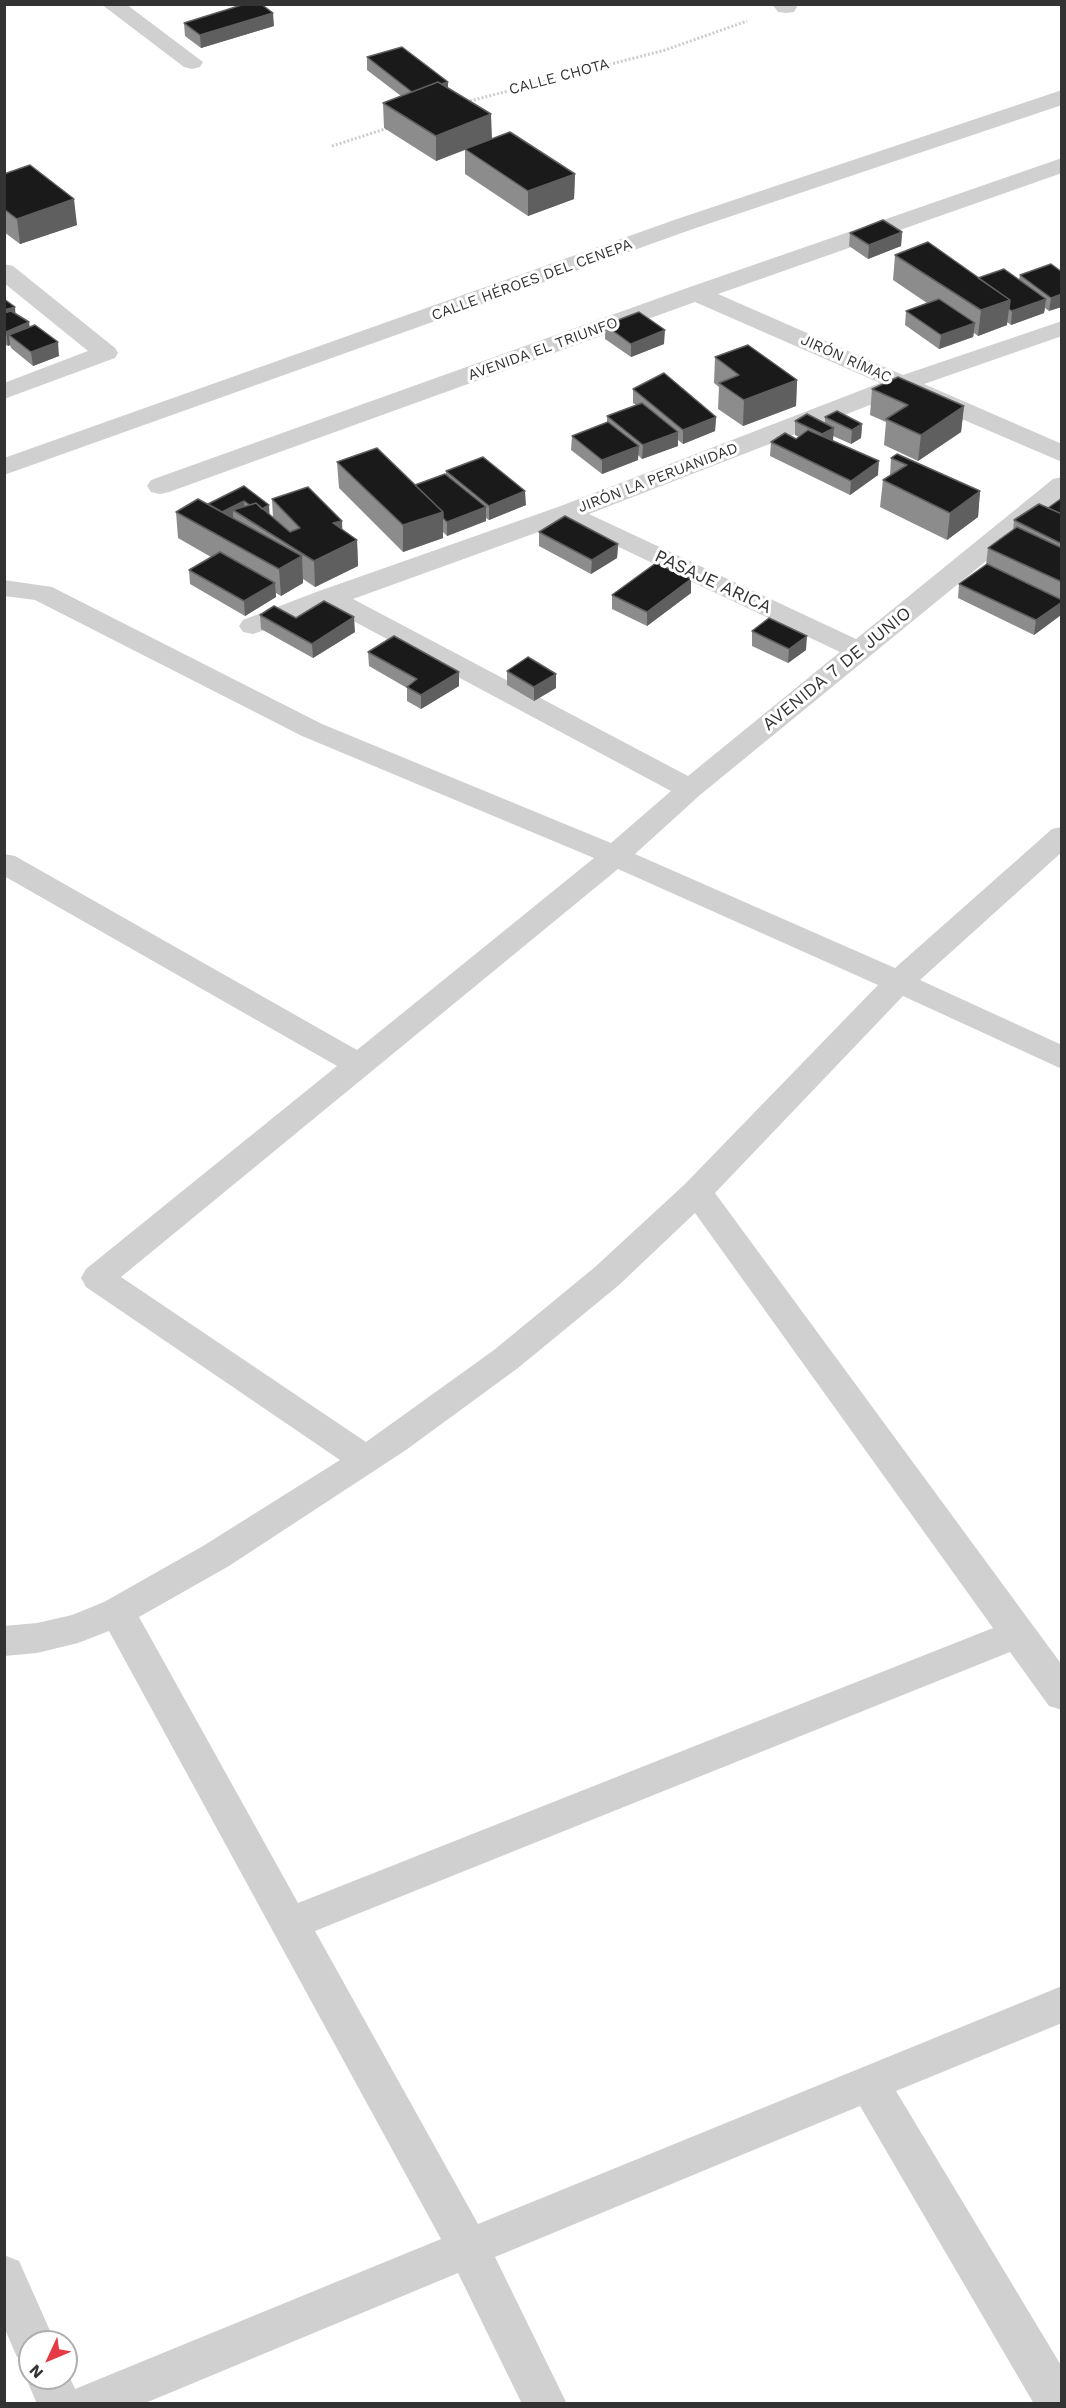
<!DOCTYPE html>
<html>
<head>
<meta charset="utf-8">
<style>
	body { margin:0 }
	#map { position:relative; width:1066px; height:2408px; overflow:hidden; background:#fff; font-family:"Work Sans",sans-serif }
	canvas { display:block }
	.frame { position:absolute; inset:0; border:6px solid #333; pointer-events:none }
	.north { position:absolute; left:18px; top:2330px; width:60px; height:60px; box-sizing:border-box; background:#fff; border:2px solid #adadad; border-radius:50%; rotate:226deg; font-size:16px; font-weight:700; line-height:24px; text-align:center; color:#333 }
	.north::after { content:''; display:block; margin:auto; width:21px; height:27px; background:#e63946; clip-path:polygon(50% 0,100% 100%,50% 72%,0 100%) }
</style>
</head>
<body>
<div id="map">
<canvas width="1066" height="2408"></canvas>
<div class="frame"></div>
<div class="north">N</div>
</div>
<script>
const context = document.querySelector('canvas').getContext('2d');
context.lineJoin = 'round';
const toPath = rows => new Path2D(rows.map(r => 'M' + r).join(''));
function trace(path, color, width, dash) { context.strokeStyle = color; context.lineWidth = width; context.lineCap = dash ? 'butt' : 'round'; context.setLineDash(dash || []); context.stroke(path); }
function fillPath(path, color) { context.fillStyle = color; context.fill(path, 'evenodd'); }
function drawText(font, color, halo, rows, align = 'center') {
  context.font = font + ' "Work Sans",sans-serif'; context.lineWidth = 6; context.setLineDash([]); context.textBaseline = 'middle'; context.strokeStyle = halo; context.fillStyle = color; for (const [text, x, y, turn = 0] of rows) {
    context.save(); context.translate(x, y); context.rotate((+turn || 0) * Math.PI / 180); context.textAlign = isNaN(turn) ? turn : align; if (halo) context.strokeText(text, 0, 0); context.fillText(text, 0, 0); context.restore();
  }
}
trace(toPath([
	[466,102,665,50,747,21],
	[332,146,388,128]
]), '#cdcdcd', 3, [2, 2]);
fillPath(toPath([
	[101,4,126,4,203,62,200,67,192,69,184,67,101,4],
	[772,4,795,4,797,7,794,12,786,13,778,12,772,4],
	[1062,90,1062,105,693,229,4,475,4,458,677,219,1062,90],
	[1062,158,1062,173,718,294,903,375,1062,321,1062,336,924,384,1062,444,1062,462,901,393,589,514,856,639,1053,479,1062,477,1062,499,700,795,635,854,895,968,1052,829,1062,827,1062,852,920,980,1062,1045,1062,1069,903,996,715,1193,1062,1665,1062,1710,1049,1706,1010,1652,315,1931,478,2224,1062,1986,1062,2023,896,2091,1062,2367,1062,2404,1034,2404,860,2106,495,2257,567,2404,522,2404,458,2273,143,2404,37,2404,26,2378,30,2369,30,2378,66,2378,66,2369,75,2389,441,2239,109,1631,78,1643,37,1653,4,1656,4,1626,37,1623,72,1615,104,1602,203,1546,340,1460,86,1287,81,1278,86,1269,337,1066,4,876,4,854,15,856,357,1050,594,858,302,736,35,600,4,596,4,580,52,587,322,724,611,843,671,791,329,608,253,634,243,632,239,626,243,620,319,591,558,507,880,383,695,302,169,492,160,494,151,492,147,486,151,480,687,288,1062,158],
	[566,522,840,652,688,776,353,599,566,522],
	[618,869,878,985,685,1184,595,1267,494,1350,366,1442,121,1277,618,869],
	[695,1213,993,1628,298,1903,139,1617,229,1566,406,1450,518,1368,619,1285,695,1213],
	[4,264,13,266,115,348,118,353,115,358,4,399,4,383,88,351,4,283,4,264],
	[4,2255,19,2261,55,2342,30,2342,30,2361,17,2357,4,2327,4,2255]
]), '#d0d0d0');
fillPath(toPath([
	[184,23,274,26,201,48,185,36],
	[367,57,448,88,492,139,575,174,574,199,528,216,465,174,465,150,436,161,384,128,383,103,401,96,367,70],
	[4,174,77,225,20,244,4,232],
	[902,232,901,246,868,259,849,246,850,233],
	[895,255,978,278,1019,280,1020,275,1062,272,1049,311,1045,308,1044,313,1011,325,1007,322,1007,325,978,336,974,333,973,337,939,349,905,325,906,311,927,303,893,280],
	[4,299,15,307,15,313,59,356,33,366,11,348,10,345,8,346,4,344],
	[605,325,664,344,631,357,605,339],
	[715,357,797,380,796,406,743,426,718,409,719,387,714,383],
	[633,389,716,417,715,431,683,444,678,440,678,446,642,459,638,455,638,460,602,474,571,450,572,436,607,422,607,416,636,405,633,403],
	[872,389,964,406,961,432,918,461,884,445,886,422,870,415],
	[825,417,862,424,861,438,851,444,833,436,833,441,878,475,850,495,770,456,771,442,796,439,799,437,795,435,795,421,825,423],
	[891,458,980,491,978,517,947,540,880,507,883,480,890,476],
	[337,462,415,485,446,475,446,471,526,505,489,520,486,518,486,521,447,536,443,532,443,538,403,552,339,488],
	[244,486,273,518,272,499,342,521,342,530,357,540,358,566,315,587,303,579,303,583,281,596,276,593,276,597,245,616,190,584,189,570,211,557,178,538,176,512,208,504],
	[1062,498,1061,615,1034,635,958,598,959,584,986,565,988,548,1013,531,1014,520,1048,508],
	[539,532,618,544,617,558,591,574,539,546],
	[691,593,647,626,612,609,612,595],
	[260,615,296,618,355,632,313,658,261,629],
	[752,631,806,650,788,663,752,646],
	[368,652,459,686,421,709,407,701,407,688,369,666],
	[507,671,556,674,556,688,534,701,507,685]
]), '#8c8c8c');
fillPath(toPath([
	[273,13,274,26,201,48,200,35],
	[448,82,448,95,413,93],
	[491,114,492,139,436,161,436,136],
	[575,174,574,199,528,216,528,191],
	[74,199,77,225,20,244,17,219],
	[902,232,901,246,868,259,869,245],
	[1062,294,1062,307,1049,311,1051,298],
	[1046,299,1044,313,1011,325,1012,311],
	[1010,300,1007,325,978,336,981,310],
	[15,307,16,321,4,325,4,310],
	[29,322,31,335,9,335,10,345,8,346,6,332],
	[975,323,973,337,939,349,941,335],
	[665,330,664,344,631,357,631,344],
	[58,342,59,356,33,366,31,352],
	[797,380,796,406,743,426,744,400],
	[964,406,961,432,918,461,921,435],
	[716,417,715,431,683,444,683,430],
	[862,424,861,438,851,444,852,430],
	[834,428,833,441,821,448,822,434],
	[678,432,678,446,642,459,643,445],
	[639,446,638,460,602,474,602,460],
	[879,461,878,475,850,495,851,481],
	[525,491,526,505,489,520,489,506],
	[980,491,978,517,947,540,950,513],
	[244,501,245,515,233,510,233,521,216,515],
	[269,505,270,520,259,511],
	[486,507,486,521,447,536,447,522],
	[443,512,443,538,403,552,403,525],
	[342,521,343,546,357,540,358,566,315,587,314,561,333,523],
	[618,544,617,558,591,574,592,560],
	[302,556,303,583,281,596,279,569],
	[691,579,691,593,647,626,647,612],
	[275,583,276,597,245,616,244,601],
	[1062,602,1061,615,1034,635,1036,620],
	[354,617,355,632,313,658,312,644],
	[807,636,806,650,788,663,789,649],
	[459,672,459,686,421,709,421,695],
	[556,674,556,688,534,701,534,687]
]), '#5f5f5f');
const building = toPath([
	[245,4,261,4,273,13,200,35,184,23,245,4],
	[402,47,448,82,441,84,438,82,412,92,367,57,402,47],
	[438,82,491,114,436,136,383,103,438,82],
	[510,132,575,174,528,191,465,149,510,132],
	[30,165,74,199,17,219,4,209,4,174,30,165],
	[883,220,902,232,869,245,850,233,883,220],
	[928,242,1010,300,981,310,895,255,928,242],
	[1051,264,1062,272,1062,294,1051,298,1020,275,1051,264],
	[1004,269,1046,299,1012,311,1009,309,1010,300,978,278,1004,269],
	[4,299,15,307,4,310,4,299],
	[939,299,975,323,941,335,906,311,939,299],
	[11,311,29,322,6,332,4,331,4,313,11,311],
	[639,312,665,330,631,344,605,325,639,312],
	[35,325,58,342,31,352,9,335,35,325],
	[748,345,797,380,744,400,719,383,739,375,715,357,748,345],
	[664,373,716,417,683,430,633,389,664,373],
	[898,377,964,406,921,435,886,419,908,405,872,389,898,377],
	[642,403,678,432,643,445,607,416,642,403],
	[837,411,862,424,852,430,825,417,837,411],
	[807,414,834,428,822,434,795,421,807,414],
	[608,422,639,446,602,460,572,436,608,422],
	[808,430,879,461,851,481,771,442,785,433,796,439,808,430],
	[377,448,443,512,403,525,337,462,377,448],
	[897,454,980,491,950,513,883,480,907,465,891,458,897,454],
	[483,457,525,491,489,506,446,471,483,457],
	[445,474,486,507,447,522,443,518,443,512,415,485,445,474],
	[244,486,269,505,262,509,256,503,250,505,244,501,222,512,208,504,244,486],
	[308,487,342,521,333,523,357,540,314,561,233,510,256,503,290,532,300,528,272,499,308,487],
	[1062,498,1062,514,1048,508,1062,498],
	[198,499,302,556,279,569,176,512,198,499],
	[1039,504,1062,514,1062,544,1014,520,1039,504],
	[565,516,618,544,592,560,539,532,565,516],
	[1017,527,1062,548,1062,582,988,548,1017,527],
	[220,552,275,583,244,601,189,570,220,552],
	[656,563,691,579,647,612,612,595,656,563],
	[987,564,1062,600,1062,602,1036,620,959,584,987,564],
	[324,601,354,617,312,644,260,615,274,606,296,618,324,601],
	[769,618,807,636,789,649,752,631,769,618],
	[394,636,459,672,421,695,407,687,417,679,368,652,394,636],
	[528,657,556,674,534,687,507,671,528,657]
]);
fillPath(building, '#1a1a1a');
trace(building, '#5f5f5f', 1.5);
drawText('15px', '#333', '#fff', [
	["CALLE CHOTA",559,77,-15],
	["CALLE HÉROES DEL CENEPA",532,280,-20],
	["AVENIDA EL TRIUNFO",543,349,-20],
	["JIRÓN RÍMAC",846,359,24],
	["JIRÓN LA PERUANIDAD",658,478,-21]
]);
drawText('18px', '#333', '#fff', [
	["PASAJE ARICA",713,582,25],
	["AVENIDA 7 DE JUNIO",837,669,-39]
]);
</script>
</body>
</html>
